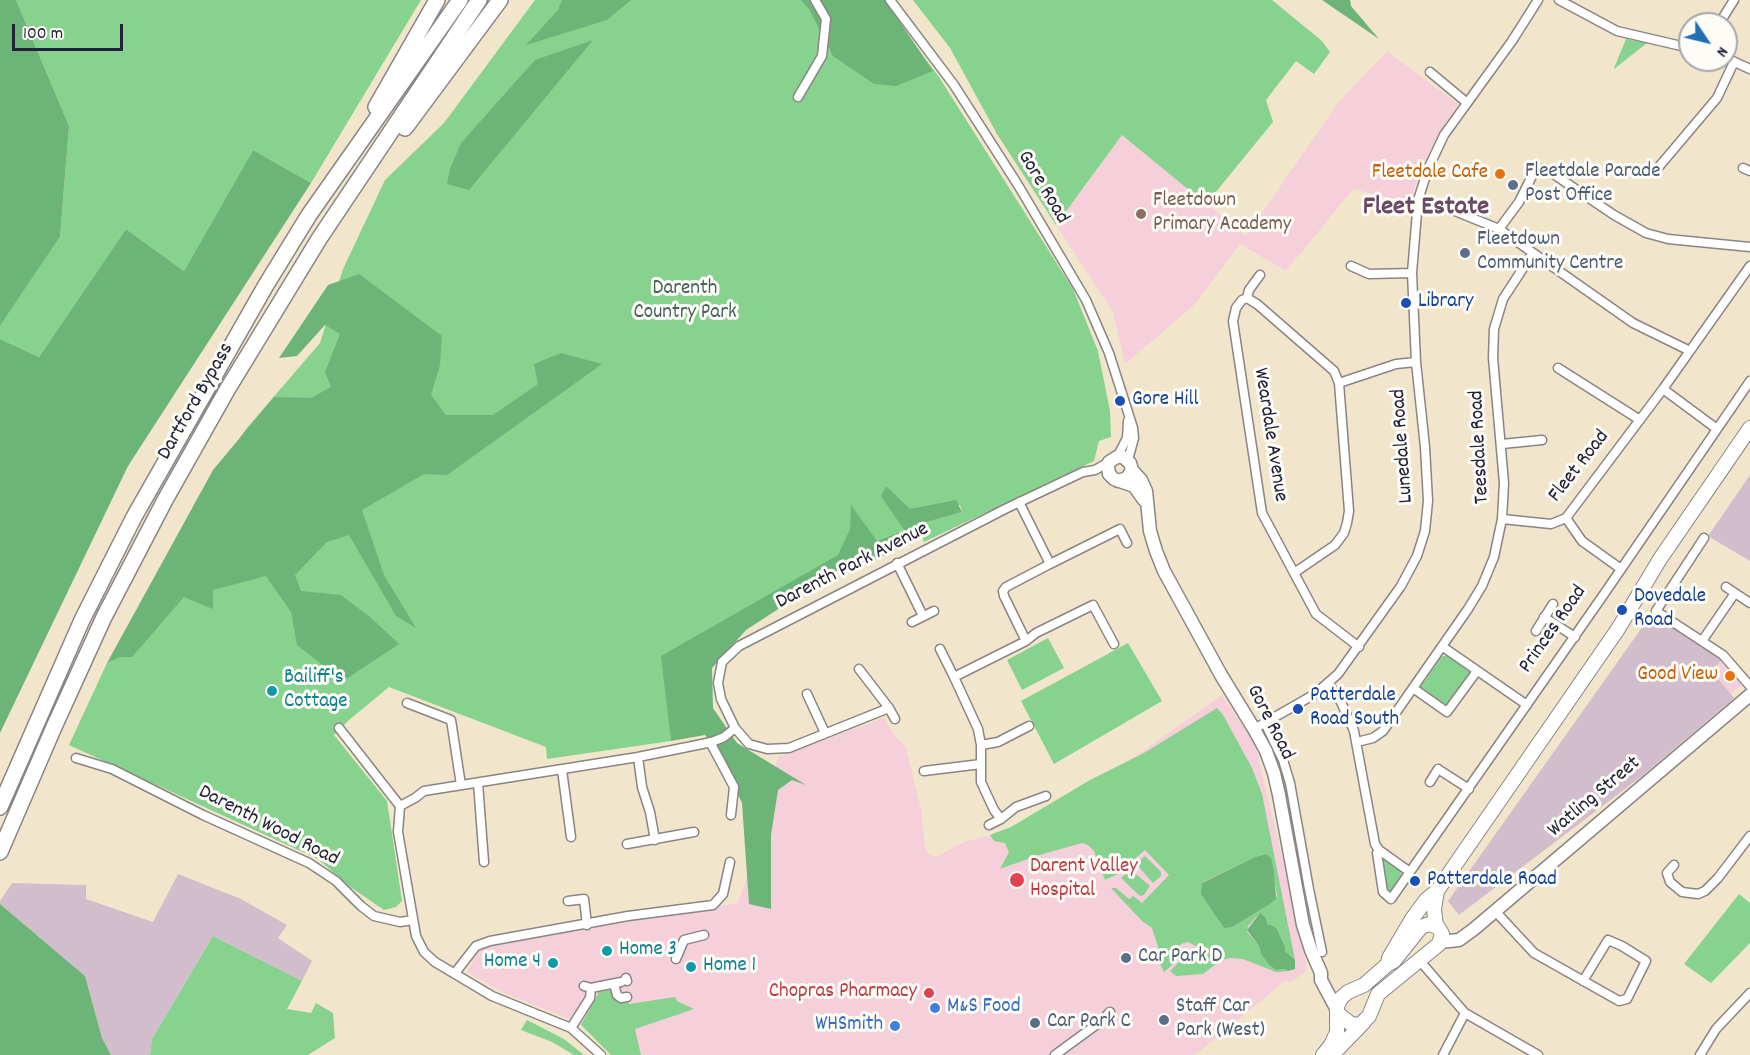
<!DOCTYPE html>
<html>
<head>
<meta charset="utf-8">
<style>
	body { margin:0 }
	#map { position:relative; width:1750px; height:1055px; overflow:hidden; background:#f1e6cc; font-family:Dekko,sans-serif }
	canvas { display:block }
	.north { position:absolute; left:1678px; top:12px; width:60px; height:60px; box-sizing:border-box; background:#fdfcf7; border:2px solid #a5a5ac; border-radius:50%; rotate:125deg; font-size:16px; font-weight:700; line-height:24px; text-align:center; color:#22223b }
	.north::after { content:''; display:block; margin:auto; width:21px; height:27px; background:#1f6fb2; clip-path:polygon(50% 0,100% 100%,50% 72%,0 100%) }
	.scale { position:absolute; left:12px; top:24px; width:111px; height:27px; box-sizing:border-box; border:3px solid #22223b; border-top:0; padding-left:8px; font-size:18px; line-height:21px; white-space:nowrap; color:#22223b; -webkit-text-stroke:4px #fdfcf7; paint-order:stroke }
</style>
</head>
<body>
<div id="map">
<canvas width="1750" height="1055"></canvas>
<div class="north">N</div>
<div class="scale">100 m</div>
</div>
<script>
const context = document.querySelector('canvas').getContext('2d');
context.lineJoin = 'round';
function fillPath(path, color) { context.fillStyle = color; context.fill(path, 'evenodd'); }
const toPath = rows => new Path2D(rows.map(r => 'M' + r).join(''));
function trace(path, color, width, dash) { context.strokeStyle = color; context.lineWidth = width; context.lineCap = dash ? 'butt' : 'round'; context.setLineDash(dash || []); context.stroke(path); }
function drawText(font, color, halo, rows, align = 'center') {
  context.font = font + ' Dekko,sans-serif'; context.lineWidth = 6; context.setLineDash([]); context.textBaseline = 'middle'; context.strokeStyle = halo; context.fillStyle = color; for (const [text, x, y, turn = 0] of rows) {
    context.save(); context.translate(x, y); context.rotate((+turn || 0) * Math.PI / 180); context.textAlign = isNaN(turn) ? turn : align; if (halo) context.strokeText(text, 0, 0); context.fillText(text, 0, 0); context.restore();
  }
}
fillPath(toPath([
	[1387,51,1458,104,1441,129,1424,162,1420,161,1418,167,1421,169,1413,192,1411,203,1353,189,1286,271,1240,244,1193,306,1125,364,1113,312,1056,225,1122,135,1246,236,1338,103],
	[1722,660,1742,685,1731,694,1711,669],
	[1222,695,1255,744,1301,935,1307,970,1290,983,1286,980,1195,1055,612,1055,582,1024,504,993,467,972,479,951,489,946,738,903,754,856,778,757,884,718,892,732,906,748,921,809,925,848,928,854,936,857,964,842,995,834,1061,809]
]), '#f5cfda');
fillPath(toPath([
	[1750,475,1750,561,1708,536],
	[1653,612,1716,652,1722,660,1711,670,1734,698,1642,776,1459,915,1448,901],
	[178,874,241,899,287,925,278,938,312,961,302,981,213,936,152,1039,150,1055,111,1055,102,1038,85,976,0,904,0,901,12,883,86,885,86,899,153,922]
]), '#d1bdcb');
fillPath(toPath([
	[16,0,421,0,311,183,253,150,184,271,126,229,39,357,0,339,0,326,60,237,69,126],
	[535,0,881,0,939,77,1073,289,1098,351,1110,411,1111,437,1099,441,1094,461,924,542,919,524,962,512,960,505,855,551,664,657,671,741,547,759,546,747,389,687,349,720,334,735,387,801,402,901,396,907,384,910,349,886,318,859,69,745,107,663,121,657,218,469,246,429,320,343,343,269,385,180,444,123],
	[913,0,1272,0,1322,41,1330,52,1314,74,1296,61,1266,100,1273,122,1206,204,1122,135,1056,225,997,134,950,48],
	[1626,39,1647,43,1614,69,1614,68],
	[1048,638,1064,668,1022,690,1007,660],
	[1128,643,1162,701,1054,764,1021,701],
	[1442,656,1447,656,1470,672,1470,677,1449,706,1445,707,1423,692,1420,688],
	[1217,708,1223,715,1252,768,1262,794,1295,960,1285,951,1285,947,1277,929,1268,925,1261,914,1257,916,1248,926,1247,932,1259,946,1261,954,1269,965,1276,970,1285,969,1288,971,1276,972,1243,959,1231,958,1221,960,1203,974,1176,976,1170,971,1182,959,1191,961,1197,954,1196,946,1188,942,1181,944,1178,950,1180,958,1164,972,1158,959,1158,947,1152,928,1142,921,1111,888,1116,888,1129,899,1133,896,1142,903,1169,875,1145,850,1118,874,1105,880,1094,851,1088,845,1082,843,1036,856,1000,869,1009,852,1005,843,994,841,990,835,1011,827,1090,780,1144,753],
	[1266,854,1272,862,1277,896,1267,906,1232,927,1223,927,1207,900,1203,882,1255,857],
	[1265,731,1283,768,1305,885,1303,887,1300,887,1262,733],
	[1145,856,1161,872,1161,876,1153,883,1138,866,1134,865],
	[1381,858,1384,858,1401,871,1402,878,1392,893,1387,892],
	[1131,870,1150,886,1144,895,1140,896,1121,878],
	[1739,894,1750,903,1750,943,1711,983,1684,964],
	[213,936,302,981,287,1009,311,1013,316,1003,333,1013,335,1038,308,1055,150,1055,152,1039],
	[610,990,613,995,627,1000,629,1004,675,997,677,1001,694,1009,635,1029,641,1055,611,1055,581,1025,599,992],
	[527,1020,564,1039,584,1055,574,1055,552,1042,521,1030]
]), '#87d28e');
fillPath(toPath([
	[0,0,16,0,69,126,60,237,0,326],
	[562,0,631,0,607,20,526,45,558,10],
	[801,0,885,0,933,71,896,86,874,84,833,56,809,9],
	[1322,0,1350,0,1351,6,1379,39],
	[593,40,469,190,447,184,450,169,461,143,535,60],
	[253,150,311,183,128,466,0,733,0,339,39,357,126,229,184,271],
	[359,274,442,336,440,365,431,395,446,415,493,415,538,384,534,364,561,353,602,364,447,475,424,474,362,510,384,575,416,628,396,616,349,535,327,542,295,575,301,591,341,595,370,617,399,644,343,681,297,645,291,612,266,576,213,590,213,609,184,597,132,657,121,657,107,663,213,470,274,397,311,398,331,387,325,372,340,334,325,325,297,356,279,358,328,285],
	[886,486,910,509,956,500,962,512,920,524,921,537,867,564,854,560,746,630,712,668,713,708,737,743,806,785,792,780,778,790,771,835,771,909,749,904,742,803,717,751,705,735,671,741,661,656,838,555,850,529,851,505,877,541,904,530,881,496],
	[1266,854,1271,858,1274,871,1276,899,1267,906,1232,927,1224,928,1201,894,1202,883,1255,857],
	[0,904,85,976,102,1038,111,1055,0,1055],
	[1260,913,1265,917,1268,925,1271,925,1277,929,1285,947,1285,951,1295,960,1295,969,1288,971,1285,969,1276,970,1269,965,1261,954,1259,946,1247,930]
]), '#6db479');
const street = toPath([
	[890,0,954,85,1018,185,1086,300,1109,353,1133,428,1134,438,1128,460],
	[1559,0,1617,31,1690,48],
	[1719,24,1734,0],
	[1726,58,1750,69],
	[1430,72,1466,102],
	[798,97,822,56,826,19,815,0],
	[1743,168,1750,171],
	[1657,169,1717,98,1734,62],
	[1418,200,1445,207,1499,229,1633,323,1690,351],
	[1499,229,1519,202,1534,172,1539,169,1546,169,1614,215,1646,233,1668,239,1750,247],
	[1351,266,1369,274,1412,273],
	[1260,275,1249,290,1247,298,1242,300,1236,308,1233,321,1262,513,1316,614,1359,647],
	[1247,298,1257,304,1334,371,1339,383,1396,364,1416,362],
	[1558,368,1640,420],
	[1663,389,1717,429],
	[1502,444,1542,440],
	[1117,457,1127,438,1128,421],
	[1019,502,1050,564,1006,587,1003,591,1004,596,1026,641,954,677,978,729,981,745,981,782,994,810,1001,819,1016,807,1046,796],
	[1566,518,1582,541,1621,569],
	[1502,519,1551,524,1566,518,1663,389,1750,266],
	[1704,538,1656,611,1723,655,1750,686],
	[897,563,923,616],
	[1050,564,1120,529,1127,543],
	[1294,573,1335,545,1344,533,1347,523,1349,511,1339,383],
	[1726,587,1750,603],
	[1544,617,1575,637],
	[912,622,934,611],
	[1536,631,1553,604],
	[1026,641,1036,633,1093,605,1114,644],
	[1702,641,1735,593],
	[1443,647,1527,705],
	[940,649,954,677],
	[859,669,889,708,895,719],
	[1329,684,1341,702,1354,731,1375,844,1379,850,1377,853,1383,892,1391,899,1602,597,1750,381],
	[1413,688,1447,712,1477,671],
	[807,694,825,733],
	[407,703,451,720,461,785],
	[1265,723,1283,760,1290,783,1309,889,1322,952],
	[339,728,400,806],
	[735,728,749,744,767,749,789,748,889,708],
	[1254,729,1315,694,1338,674,1401,586,1417,556,1425,531,1428,501,1425,447,1416,362,1412,273,1418,200,1428,169,1444,135,1512,41,1538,0],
	[710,742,734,787,731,815],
	[1357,742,1373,738,1383,731,1468,609,1482,586,1494,557,1502,519,1504,483,1493,358,1494,329,1503,299,1533,253],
	[981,745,998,742,1029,726],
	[638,757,642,787,650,812,655,840],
	[76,758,112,769,203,815,309,863,336,881,361,906,374,916,400,922,413,920],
	[562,770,571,837],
	[924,771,981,764],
	[1430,782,1438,769,1469,789],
	[478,783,484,862],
	[989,825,1001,819],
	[627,844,694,832],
	[1379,850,1410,872],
	[1674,865,1667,873,1670,882,1682,892,1698,894,1705,891,1718,878,1750,836],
	[568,901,584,899,587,925],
	[1495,911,1534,953,1619,1001,1627,999,1646,961,1622,946,1608,940,1583,981],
	[676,959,684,940,704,935],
	[1420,961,1465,1013,1538,1055],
	[455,973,476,946,490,941,628,916,713,905,723,894,730,862],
	[626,978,627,981],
	[614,984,617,995,621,998,627,997],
	[591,988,621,982],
	[571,1028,590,998,591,988,584,986],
	[601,1055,571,1028,492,996,435,962,424,952,416,936,398,832,400,806,415,798,424,791,638,757,712,742,724,737,735,728,721,699,718,683,722,662,739,646,1005,509,1083,472,1095,470,1109,462],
	[1055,1055,1100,1022,1110,1012],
	[1443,1055,1465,1013],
	[1700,1055,1716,1029,1750,993]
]);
const secondary = toPath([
	[1132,470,1141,480,1146,491,1150,531,1156,551,1164,571,1221,675,1254,729,1266,751,1274,773,1279,795,1303,925,1311,950,1321,973,1321,980,1337,1010],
	[1118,481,1127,478,1132,470,1130,463,1123,457,1117,457,1109,462,1108,466,1109,474,1114,479,1134,486,1144,500],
	[1440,942,1459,940,1474,929,1750,695]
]);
const primary = toPath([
	[1436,926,1434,909,1437,891],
	[1388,964,1389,958,1412,919,1426,900,1437,891,1618,629,1660,559,1750,428],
	[1323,1055,1331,1045,1337,1032,1337,1006,1341,998,1348,992,1364,985,1388,964,1394,961,1421,927,1429,924,1438,927,1442,934,1439,944,1378,994,1369,1016,1362,1023,1357,1025,1351,1024,1337,1013],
	[1332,1055,1364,1022]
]);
const highway = toPath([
	[376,107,437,0],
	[405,128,500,0],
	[0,807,82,620,134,517,266,285,309,215,460,0],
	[0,852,54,727,104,617,165,500,227,390,319,239,479,0]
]);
trace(street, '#8a8484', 11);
trace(secondary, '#8a8484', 15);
trace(primary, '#8a8484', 16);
trace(highway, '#8a8484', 18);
trace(street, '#fff', 8);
trace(secondary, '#fff', 12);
trace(primary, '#fff', 14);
trace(highway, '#fff', 15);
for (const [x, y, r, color] of [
	[1500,174,6,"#e8710a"],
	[1513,185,6,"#5c6f8a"],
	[1141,214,6,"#8d6e63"],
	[1465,253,6,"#5c6f8a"],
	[1406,303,6,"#1a4fb4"],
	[1120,401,6,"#1a4fb4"],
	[1622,610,6,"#1a4fb4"],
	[1730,676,6,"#e8710a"],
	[272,691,6,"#0f9aa8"],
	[1298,709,6,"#1a4fb4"],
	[1017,880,8,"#e0444e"],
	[1415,881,6,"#1a4fb4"],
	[607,951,6,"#0f9aa8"],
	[1126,958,6,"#5c6f8a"],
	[553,963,6,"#0f9aa8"],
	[691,967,6,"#0f9aa8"],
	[929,993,6,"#e0444e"],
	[935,1008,6,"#3f7fe0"],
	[1164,1020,6,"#5c6f8a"],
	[1035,1023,6,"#5c6f8a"],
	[895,1026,6,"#3f7fe0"]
]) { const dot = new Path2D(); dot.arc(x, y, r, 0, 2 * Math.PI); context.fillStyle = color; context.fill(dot); trace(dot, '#fdfcf7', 2); }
drawText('21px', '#4e5e75', '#fdfcf7', [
	["Fleetdale Parade",1525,173],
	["Post Office",1525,197],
	["Fleetdown",1477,241],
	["Community Centre",1477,265],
	["Car Park D",1138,958],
	["Staff Car",1176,1008],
	["Park (West)",1176,1032],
	["Car Park C",1047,1023]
], 'left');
drawText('21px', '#c56008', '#fdfcf7', [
	["Fleetdale Cafe",1488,174],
	["Good View",1718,676]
], 'right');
drawText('21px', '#22223b', '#fdfcf7', [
	["Gore Road",1042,188,59],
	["Dartford Bypass",197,402,-60],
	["Weardale Avenue",1269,435,81],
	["Lunedale Road",1404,446,-94],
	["Teesdale Road",1481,447,-93],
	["Fleet Road",1580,467,-52],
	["Darenth Park Avenue",853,567,-27],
	["Princes Road",1554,630,-55],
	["Gore Road",1269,723,63],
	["Watling Street",1595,798,-40],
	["Darenth Wood Road",268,827,27]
]);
drawText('21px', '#785e54', '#fdfcf7', [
	["Fleetdown",1153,202],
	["Primary Academy",1153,226]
], 'left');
drawText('21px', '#456058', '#fdfcf7', [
	["Darenth",685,290],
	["Country Park",685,314]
]);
drawText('21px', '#164399', '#fdfcf7', [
	["Library",1418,303],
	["Gore Hill",1132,401],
	["Dovedale",1634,598],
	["Road",1634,622],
	["Patterdale",1310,697],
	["Road South",1310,721],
	["Patterdale Road",1427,881]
], 'left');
drawText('21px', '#0d838f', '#fdfcf7', [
	["Bailiff's",284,679],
	["Cottage",284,703],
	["Home 3",619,951],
	["Home 4",541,963,"right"],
	["Home 1",703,967]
], 'left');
drawText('21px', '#be3a42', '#fdfcf7', [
	["Darent Valley",1030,868],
	["Hospital",1030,892],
	["Chopras Pharmacy",917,993,"right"]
], 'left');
drawText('21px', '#366cbe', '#fdfcf7', [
	["M&S Food",947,1008],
	["WHSmith",883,1026,"right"]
], 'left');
drawText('bold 27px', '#684a64', '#fdfcf7', [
	["Fleet Estate",1426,209]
]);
</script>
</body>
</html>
